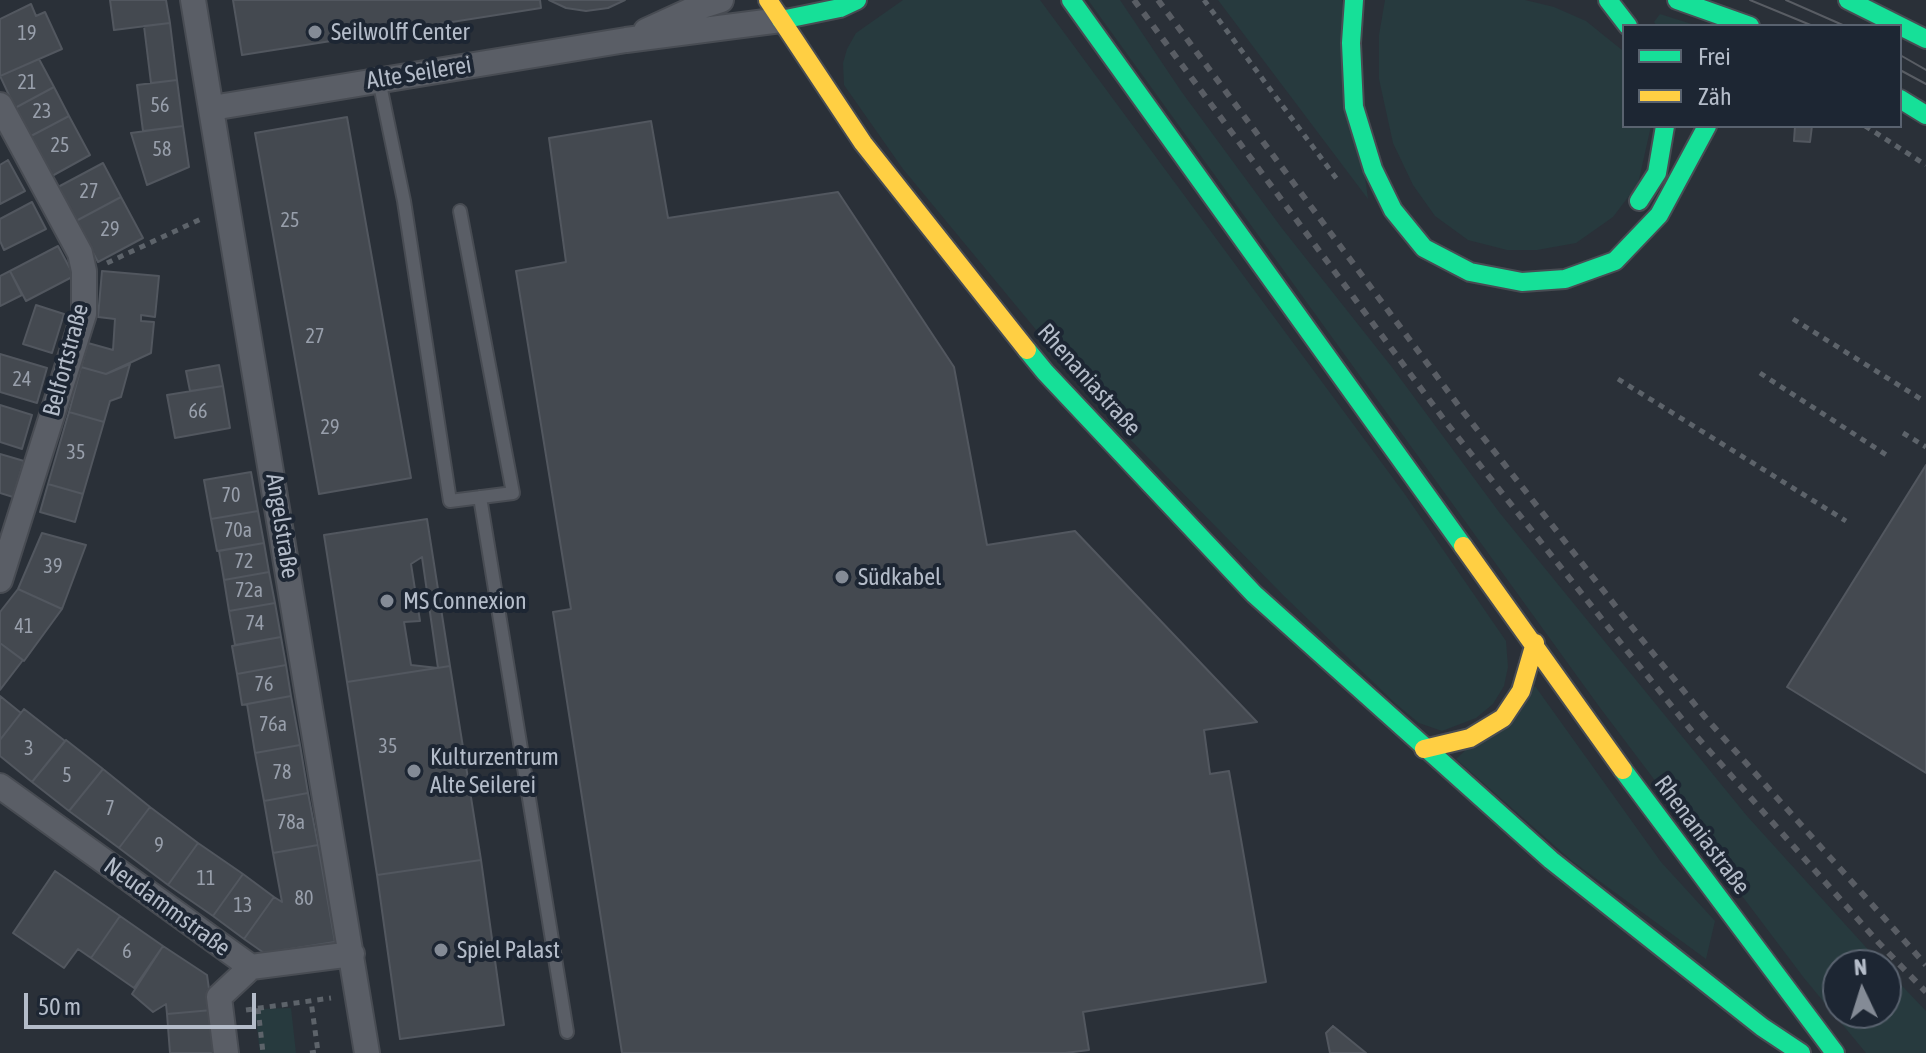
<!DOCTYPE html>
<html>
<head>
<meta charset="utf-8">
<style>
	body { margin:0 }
	#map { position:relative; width:1926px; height:1053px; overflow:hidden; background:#2a3038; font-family:"Asap Condensed",sans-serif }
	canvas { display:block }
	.legend { position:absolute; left:1622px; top:24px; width:280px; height:104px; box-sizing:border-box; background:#1d2633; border:2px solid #59626f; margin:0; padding:10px 14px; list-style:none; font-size:24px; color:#b4bcc9 }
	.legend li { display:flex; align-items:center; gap:16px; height:40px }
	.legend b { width:40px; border:2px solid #59626f }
	.north { position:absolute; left:1822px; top:949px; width:80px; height:80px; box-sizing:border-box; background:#1d2633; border:2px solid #59626f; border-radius:50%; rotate:356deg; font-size:22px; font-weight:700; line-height:32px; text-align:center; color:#b4bcc9 }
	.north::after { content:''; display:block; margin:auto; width:28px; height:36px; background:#848b96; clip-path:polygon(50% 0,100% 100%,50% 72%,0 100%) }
	.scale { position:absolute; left:24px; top:993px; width:232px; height:36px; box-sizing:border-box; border:4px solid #b4bcc9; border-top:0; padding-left:10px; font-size:24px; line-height:28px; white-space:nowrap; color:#b4bcc9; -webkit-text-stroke:6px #1d2633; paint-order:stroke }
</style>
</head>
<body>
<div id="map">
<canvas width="1926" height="1053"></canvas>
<ul class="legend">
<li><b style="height:10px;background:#16e098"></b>Frei</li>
<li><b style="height:10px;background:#ffcf43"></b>Zäh</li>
</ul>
<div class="north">N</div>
<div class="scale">50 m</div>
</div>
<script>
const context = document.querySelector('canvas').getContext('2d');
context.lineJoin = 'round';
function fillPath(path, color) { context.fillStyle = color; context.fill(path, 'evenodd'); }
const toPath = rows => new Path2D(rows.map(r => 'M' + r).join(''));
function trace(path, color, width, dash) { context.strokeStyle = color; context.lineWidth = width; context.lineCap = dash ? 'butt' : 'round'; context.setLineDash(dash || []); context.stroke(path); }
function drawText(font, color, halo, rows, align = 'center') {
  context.font = font + ' "Asap Condensed",sans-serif'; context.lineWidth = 8; context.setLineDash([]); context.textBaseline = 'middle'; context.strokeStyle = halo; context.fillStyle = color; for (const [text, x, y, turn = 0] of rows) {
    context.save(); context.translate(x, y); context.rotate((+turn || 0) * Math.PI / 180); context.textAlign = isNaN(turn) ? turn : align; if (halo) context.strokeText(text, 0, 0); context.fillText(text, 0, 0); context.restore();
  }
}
fillPath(toPath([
	[903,0,1040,0,1404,493,1506,641,1508,667,1504,686,1493,704,1476,718,1442,731,1419,723,1396,704,1284,596,1109,418,903,169,844,85,843,63,847,49,856,33],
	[1088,0,1120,0,1181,91,1281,227,1391,366,1499,512,1747,816,1882,965,1838,965,1838,1013,1886,1013,1886,969,1926,1011,1926,1053,1866,1053,1804,978,1598,705],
	[1218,0,1342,0,1368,199],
	[1385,0,1525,0,1554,7,1586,21,1622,50,1624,126,1651,126,1638,184,1613,217,1576,243,1537,250,1507,250,1468,240,1435,216,1413,185,1393,143,1379,79,1379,35],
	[1660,14,1698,26,1657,26,1654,22],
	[1535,686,1661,862,1715,921,1706,959,1572,861,1456,759],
	[291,1008,296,1053,260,1053,255,1009]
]), '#273a3e');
const building = toPath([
	[110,0,166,0,170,23,114,30,110,0],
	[233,0,540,0,541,8,242,55,233,0],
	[549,0,625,0,608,8,586,11,566,8,549,0],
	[31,4,36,16,45,12,62,49,0,76,0,19,31,4],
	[170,23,177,80,151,83,144,26,170,23],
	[39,59,54,87,15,108,0,76,39,59],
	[177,80,183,126,143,131,137,85,177,80],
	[54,87,69,116,31,136,15,108,54,87],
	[69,116,90,155,52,176,31,136,69,116],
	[347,117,411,478,319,494,255,133,347,117],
	[651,121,668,218,838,192,954,367,987,545,1075,531,1257,722,1204,730,1210,774,1229,771,1266,982,1083,1012,1089,1050,1065,1053,622,1053,553,612,571,609,516,271,566,262,549,138,651,121],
	[183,126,189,167,147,185,131,133,183,126],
	[1795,126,1812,126,1810,142,1794,141,1795,126],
	[8,160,25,191,0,204,0,165,8,160],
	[103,163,121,197,76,221,58,187,103,163],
	[121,197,143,238,98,262,76,221,121,197],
	[32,202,46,229,4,250,0,241,0,219,32,202],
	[58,246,74,276,26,301,10,271,58,246],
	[10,271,22,295,0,306,0,276,10,271],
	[102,271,159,276,155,317,141,315,141,321,154,322,151,353,106,374,81,367,88,343,113,350,115,319,98,317,102,271],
	[36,305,64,314,52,353,23,344,36,305],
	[0,354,47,368,37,403,0,392,0,354],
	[130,364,121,397,110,401,104,422,69,412,81,367,106,374,130,364],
	[219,365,223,386,190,391,186,371,219,365],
	[223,386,230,428,175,438,167,395,223,386],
	[0,405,32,415,22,449,0,442,0,405],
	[69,412,104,422,83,494,48,484,69,412],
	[0,454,24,461,13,497,0,493,0,454],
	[1926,465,1926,773,1787,687,1926,465],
	[251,472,258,511,211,519,204,480,251,472],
	[48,484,83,494,75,522,40,512,48,484],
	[258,511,264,543,217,551,211,519,258,511],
	[427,519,450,666,347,682,324,535,427,519],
	[42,533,86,545,62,609,18,589,42,533],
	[264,543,269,572,224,580,219,551,264,543],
	[422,557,438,668,411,665,404,622,420,621,411,564,422,557],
	[269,572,275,603,229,611,224,580,269,572],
	[18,589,62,609,24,661,0,643,0,612,18,589],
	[275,603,281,637,235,645,229,611,275,603],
	[281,637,286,665,237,674,232,646,281,637],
	[0,643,23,660,0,690,0,643],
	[286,665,291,696,242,705,237,674,286,665],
	[450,666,481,860,377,875,347,682,450,666],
	[0,696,21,713,0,740,0,696],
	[291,696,300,745,255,753,247,704,291,696],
	[24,709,65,741,32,782,0,756,0,740,24,709],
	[66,740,103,769,69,811,32,782,66,740],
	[300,745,308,793,264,801,255,753,300,745],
	[103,769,150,807,119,848,69,811,103,769],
	[308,793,318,845,273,853,264,801,308,793],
	[150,807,198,843,168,885,119,848,150,807],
	[198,843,243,874,213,916,168,885,198,843],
	[318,845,335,942,264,953,244,939,274,897,282,902,273,853,318,845],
	[481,860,504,1025,400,1039,377,875,481,860],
	[55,871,120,916,91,958,78,949,64,968,13,933,55,871],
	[243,874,274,897,244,939,213,916,243,874],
	[120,916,163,946,134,988,91,958,120,916],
	[163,946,207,975,212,1010,167,1014,166,1004,153,1012,132,994,163,946],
	[212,1010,215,1053,170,1053,167,1014,212,1010],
	[1333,1026,1366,1053,1330,1053,1326,1033,1333,1026]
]);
fillPath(building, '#444950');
trace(building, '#52575f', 2);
const lane = toPath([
	[379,80,404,201,450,501,513,493,460,211],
	[480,497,567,1032]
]);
const street = toPath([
	[193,0,367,1053],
	[646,31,696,8,721,0],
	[0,105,80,253,84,271,84,314,0,580],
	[212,108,626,40,781,20],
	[0,786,251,967,352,954],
	[226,1053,219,997,251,967]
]);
const fast = toPath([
	[1071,0,1463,546],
	[1354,0,1351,43,1354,107,1373,169,1393,210,1424,248,1470,272,1522,282,1565,279,1615,261,1659,215,1707,126],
	[1608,0,1628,26],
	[1677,0,1750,26],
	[1848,0,1926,39],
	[781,20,840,8,857,0],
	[1900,99,1926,115],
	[1639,201,1657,173,1665,126],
	[1027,350,1045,372,1254,594,1551,860,1762,1027,1801,1053],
	[1623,770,1835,1053]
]);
const slow = toPath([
	[768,0,863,143,1027,350],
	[1463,546,1623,770],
	[1424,749,1470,738,1503,718,1521,691,1535,643]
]);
trace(lane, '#484c53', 16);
trace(street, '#484c53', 28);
trace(fast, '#484c53', 22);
trace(slow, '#484c53', 22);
trace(toPath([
	[1204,0,1339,182],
	[1865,126,1926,165],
	[107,263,203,218],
	[1793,319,1924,401],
	[1760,373,1888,456],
	[1618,379,1846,521],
	[1903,433,1926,447],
	[258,1008,263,1053],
	[246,1010,331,998],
	[310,1053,318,1052,311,1001]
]), '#5d636a', 5, [6, 6]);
trace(lane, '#5a5e66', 12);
trace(street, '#5a5e66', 24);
trace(fast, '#16e098', 18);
trace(slow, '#ffcf43', 18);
trace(toPath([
	[1750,0,1813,26],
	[1786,0,1845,26],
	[1900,55,1926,70],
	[1900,70,1926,84]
]), '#595d64', 2);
trace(toPath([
	[1134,0,1445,421,1624,647,1691,730,1879,943,1926,992],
	[1158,0,1461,409,1639,636,1705,717,1926,965]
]), '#595d64', 6, [8, 8]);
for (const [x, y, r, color] of [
	[315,32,8,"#848b96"],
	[842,577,8,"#848b96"],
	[387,601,8,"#848b96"],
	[414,771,8,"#848b96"],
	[441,950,8,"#848b96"]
]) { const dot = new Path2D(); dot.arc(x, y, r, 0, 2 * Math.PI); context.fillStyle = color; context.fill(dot); trace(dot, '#1d2633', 3); }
drawText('20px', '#989fab', null, [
	["19",27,34],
	["21",27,83],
	["56",160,106],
	["23",42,112],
	["25",60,146],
	["58",162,150],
	["27",89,192],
	["25",290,221],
	["29",110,230],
	["27",315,337],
	["24",22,380],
	["66",198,412],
	["29",330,428],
	["35",76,453],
	["70",231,496],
	["70a",238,531],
	["72",244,562],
	["39",53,567],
	["72a",249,591],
	["74",255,624],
	["41",24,627],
	["76",264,685],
	["76a",273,725],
	["35",388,747],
	["3",29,749],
	["78",282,773],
	["5",67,776],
	["7",110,809],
	["78a",291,823],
	["9",159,846],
	["11",206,879],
	["80",304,899],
	["13",243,906],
	["6",127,952]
]);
drawText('24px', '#b4bcc9', '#1d2633', [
	["Seilwolff Center",331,32],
	["Südkabel",858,577],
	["MS Connexion",403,601],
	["Kulturzentrum",430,757],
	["Alte Seilerei",430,785],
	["Spiel Palast",457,950]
], 'left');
drawText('24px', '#b4bcc9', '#1d2633', [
	["Alte Seilerei",419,73,-9],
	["Belfortstraße",66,360,-75],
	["Rhenaniastraße",1089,380,48],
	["Angelstraße",282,526,81],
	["Rhenaniastraße",1702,835,53],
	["Neudammstraße",167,907,36]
]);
</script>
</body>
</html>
